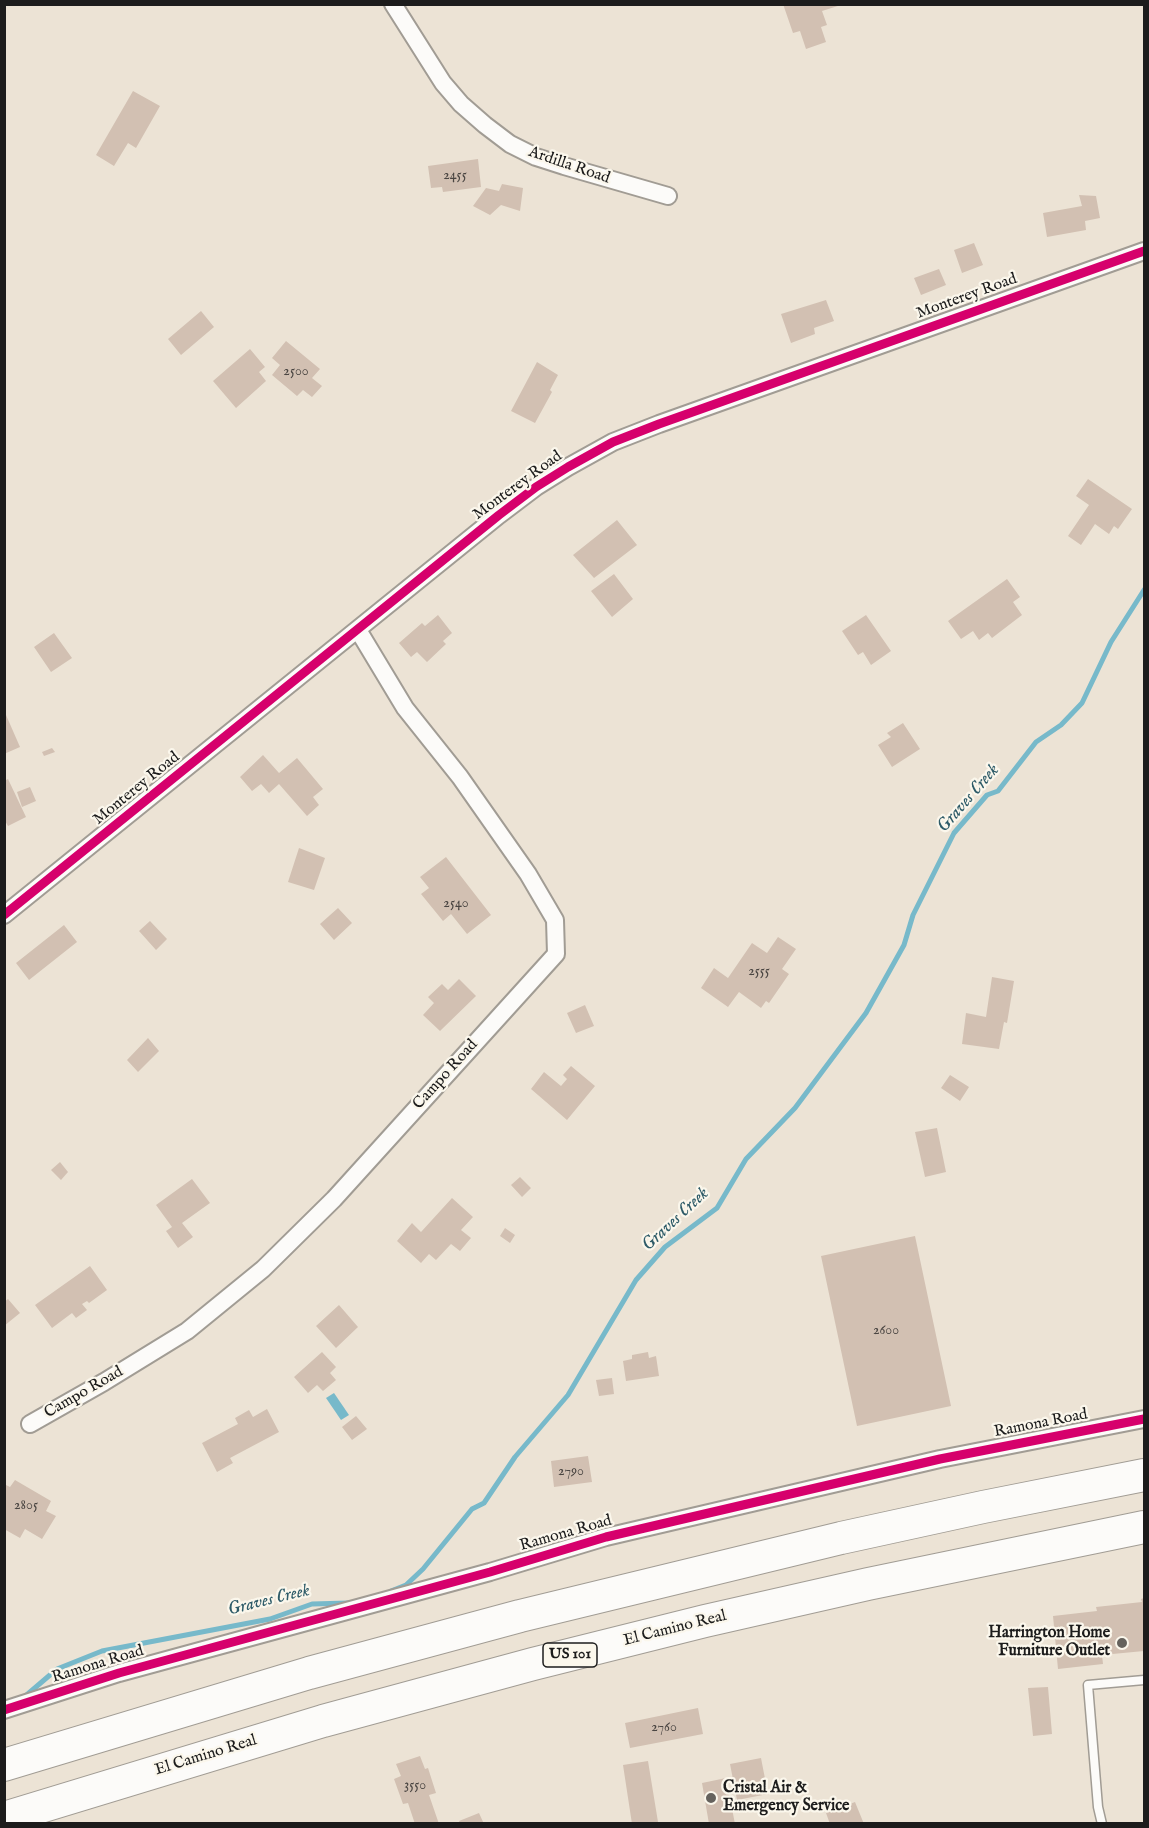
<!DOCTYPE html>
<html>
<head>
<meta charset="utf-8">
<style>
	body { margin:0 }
	#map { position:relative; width:1149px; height:1828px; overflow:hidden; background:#ece3d5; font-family:"IM FELL English",serif }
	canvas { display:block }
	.frame { position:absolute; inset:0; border:6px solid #1c1c1c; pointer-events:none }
</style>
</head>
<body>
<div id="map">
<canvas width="1149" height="1828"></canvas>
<div class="frame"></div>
</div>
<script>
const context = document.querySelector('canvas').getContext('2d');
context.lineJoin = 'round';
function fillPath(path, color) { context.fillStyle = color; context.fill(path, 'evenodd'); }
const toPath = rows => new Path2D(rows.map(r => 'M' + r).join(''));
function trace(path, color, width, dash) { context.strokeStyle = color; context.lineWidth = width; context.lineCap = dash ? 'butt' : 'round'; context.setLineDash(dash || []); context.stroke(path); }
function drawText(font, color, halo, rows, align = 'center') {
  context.font = font + ' "IM FELL English",serif'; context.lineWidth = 4.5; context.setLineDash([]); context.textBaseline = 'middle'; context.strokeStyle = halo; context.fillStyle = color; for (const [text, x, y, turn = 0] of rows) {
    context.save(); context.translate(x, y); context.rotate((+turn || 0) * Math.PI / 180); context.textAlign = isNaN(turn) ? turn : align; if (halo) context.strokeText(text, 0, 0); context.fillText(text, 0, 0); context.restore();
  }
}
fillPath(toPath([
	[334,1393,349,1415,341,1420,326,1398]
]), '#77b9ca');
trace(toPath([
	[391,1591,406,1585,423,1569,472,1509,484,1503,515,1457,568,1395,636,1280,665,1247,717,1208,746,1159,795,1108,866,1013,904,945,913,915,954,833,987,795,998,791,1036,742,1061,725,1082,703,1111,642,1144,590],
	[23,1698,57,1669,102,1651,270,1619,312,1604,348,1603]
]), '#77b9ca', 5);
fillPath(toPath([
	[783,4,841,4,841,5,822,11,827,25,821,27,826,42,806,49,800,31,793,33],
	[133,91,160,106,136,148,128,143,114,166,96,155],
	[478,159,481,187,443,192,442,187,431,188,428,166],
	[502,184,523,188,520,211,501,205,490,215,473,206,486,188,499,191],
	[1079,195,1096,196,1100,218,1085,221,1086,230,1047,237,1043,213,1082,206],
	[974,243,983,265,962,273,954,250],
	[939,269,946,285,921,295,914,278],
	[826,300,834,321,814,328,815,334,791,343,781,314],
	[201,311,214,327,181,355,168,339],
	[286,341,320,369,312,378,322,386,312,397,303,390,297,396,272,375,280,365,272,358],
	[250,349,265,367,259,372,266,381,236,408,213,381],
	[537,362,558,375,550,390,552,392,535,423,511,411],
	[1088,479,1132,509,1118,529,1114,526,1109,534,1095,524,1081,545,1068,536,1089,505,1076,496],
	[617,520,637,545,594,578,573,555],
	[614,574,633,599,612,617,591,591],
	[1007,579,1020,597,1013,602,1022,615,992,638,988,633,979,640,973,631,961,639,948,621],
	[438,615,452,633,443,641,446,644,427,662,417,652,411,657,399,643,422,623,425,626],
	[866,615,891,651,871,665,863,652,858,655,842,631],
	[54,633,72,658,51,672,34,647],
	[6,715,20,747,4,754,4,716],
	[903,723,920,749,892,767,878,745,891,737,887,733],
	[52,748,55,752,44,756,42,752],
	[263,755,279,773,297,758,323,789,313,797,319,805,307,816,279,784,269,793,261,784,252,791,240,777],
	[8,779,26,817,8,826,4,819,4,781],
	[30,787,36,801,22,807,17,792],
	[299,848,325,858,314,890,288,882],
	[446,857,491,915,467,934,451,914,443,921,421,894,429,888,420,877],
	[338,908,352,923,334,940,320,924],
	[150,921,167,939,156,950,139,931],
	[64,925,77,942,29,980,16,963],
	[778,937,796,949,782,969,789,974,769,1003,766,1001,761,1008,739,992,728,1007,701,988,714,968,728,978,752,943,767,953],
	[992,977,1014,981,1007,1023,1004,1022,999,1049,962,1044,966,1013,986,1017],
	[459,979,476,996,440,1031,423,1015,434,1003,428,997,442,984,448,990],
	[585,1005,594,1026,576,1033,567,1013],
	[148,1038,159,1051,138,1072,127,1060],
	[571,1066,595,1086,567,1120,531,1089,544,1072,561,1086,567,1079,563,1075],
	[950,1075,969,1087,960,1101,941,1088],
	[937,1128,946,1172,925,1177,915,1132],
	[60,1162,68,1172,61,1180,51,1170],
	[520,1177,531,1188,522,1197,511,1185],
	[192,1179,210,1203,182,1223,193,1237,178,1248,166,1231,172,1227,156,1205],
	[452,1198,473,1217,461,1230,471,1238,460,1251,451,1244,436,1260,429,1254,421,1263,397,1241,412,1223,421,1232],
	[505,1228,515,1235,510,1243,500,1236],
	[915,1236,951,1406,857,1426,821,1256],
	[90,1266,107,1290,89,1303,87,1301,82,1304,87,1310,76,1318,72,1313,52,1328,35,1305],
	[8,1299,20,1313,4,1326,4,1302],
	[339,1305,358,1327,336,1348,316,1326],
	[322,1352,336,1367,330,1373,336,1380,323,1391,317,1385,308,1393,294,1377],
	[648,1352,649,1358,656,1356,659,1376,626,1381,623,1361,632,1359,632,1355],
	[612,1378,614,1394,599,1396,596,1380],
	[267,1409,279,1432,230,1458,233,1463,217,1472,202,1443,238,1424,235,1418,249,1410,253,1417],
	[356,1416,367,1429,352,1440,342,1427],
	[588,1456,592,1482,554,1487,551,1461],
	[15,1480,51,1501,46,1511,56,1516,42,1539,25,1529,20,1538,4,1529,4,1484,10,1487],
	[1144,1598,1144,1651,1102,1655,1103,1664,1058,1669,1053,1616,1097,1611,1096,1607,1142,1602,1141,1599],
	[1048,1687,1052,1734,1033,1736,1028,1688],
	[698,1708,703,1734,630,1748,625,1723],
	[420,1756,425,1769,428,1768,436,1793,429,1795,439,1824,415,1824,408,1803,403,1804,394,1779,401,1776,396,1764],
	[761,1758,768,1794,737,1800,730,1764],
	[648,1761,658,1822,632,1824,623,1765],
	[726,1778,735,1824,709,1824,702,1783],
	[855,1802,864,1824,830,1824,826,1813],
	[479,1813,484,1824,460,1824,459,1821]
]), '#d2c0b2');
const lane = toPath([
	[1102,1824,1098,1807,1088,1685,1144,1680]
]);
const street = toPath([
	[393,4,443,83,461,104,485,125,510,144,536,157,564,166,668,196],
	[4,915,499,515,536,487,568,467,613,442,659,424,1144,251],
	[30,1424,104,1382,187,1331,263,1269,334,1199,556,954,555,920,528,874,460,777,405,708,358,630],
	[4,1710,119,1673,490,1572,606,1537,940,1459,1144,1419]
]);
const highway = toPath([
	[4,1765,309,1673,520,1616,841,1538,983,1507,1144,1475],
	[4,1818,323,1721,533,1664,705,1621,868,1584,1144,1527]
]);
trace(lane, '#a19c94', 11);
trace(street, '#a19c94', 20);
trace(highway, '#a19c94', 34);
trace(lane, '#fcfbf9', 8);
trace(street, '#fcfbf9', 16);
trace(highway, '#fcfbf9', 32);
trace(toPath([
	[4,915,499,515,536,487,568,467,613,442,659,424,1144,251],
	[4,1710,119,1673,490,1572,606,1537,940,1459,1144,1419]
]), '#d6006c', 9);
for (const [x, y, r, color] of [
	[1122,1643,6,"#65625d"],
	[711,1798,6,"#65625d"]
]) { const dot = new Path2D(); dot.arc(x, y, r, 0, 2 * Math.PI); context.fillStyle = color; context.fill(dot); trace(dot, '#fbf7ec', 2); }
drawText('14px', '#4a4542', null, [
	["2455",455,176],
	["2500",296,372],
	["2540",456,904],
	["2555",759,972],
	["2600",886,1331],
	["2790",571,1472],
	["2805",26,1506],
	["2760",664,1728],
	["3550",415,1786]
]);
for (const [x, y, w] of [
	[570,1655,54]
]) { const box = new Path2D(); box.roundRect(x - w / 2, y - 12, w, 24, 4.5); context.fillStyle = '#fbf7ec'; context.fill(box); trace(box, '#1c1c1c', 1.5); }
drawText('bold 15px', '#1c1c1c', null, [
	["US 101",570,1655]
]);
drawText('16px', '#1c1c1c', '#fbf7ec', [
	["Ardilla Road",569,166,19],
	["Monterey Road",967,297,-20],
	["Monterey Road",518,486,-36],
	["Monterey Road",137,789,-39],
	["Campo Road",446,1075,-48],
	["Campo Road",84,1393,-30],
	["Ramona Road",1041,1424,-11],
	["Ramona Road",566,1534,-16],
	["El Camino Real",675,1629,-14],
	["Ramona Road",98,1665,-17],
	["El Camino Real",206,1756,-17]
]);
drawText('bold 16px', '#1c1c1c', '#fbf7ec', [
	["Harrington Home",1110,1634],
	["Furniture Outlet",1110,1652],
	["Cristal Air &",723,1789,"left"],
	["Emergency Service",723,1807,"left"]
], 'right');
drawText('italic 18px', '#2e5b68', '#fbf7ec', [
	["Graves Creek",969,799,-49],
	["Graves Creek",676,1220,-43],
	["Graves Creek",269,1601,-14]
]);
</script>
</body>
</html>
